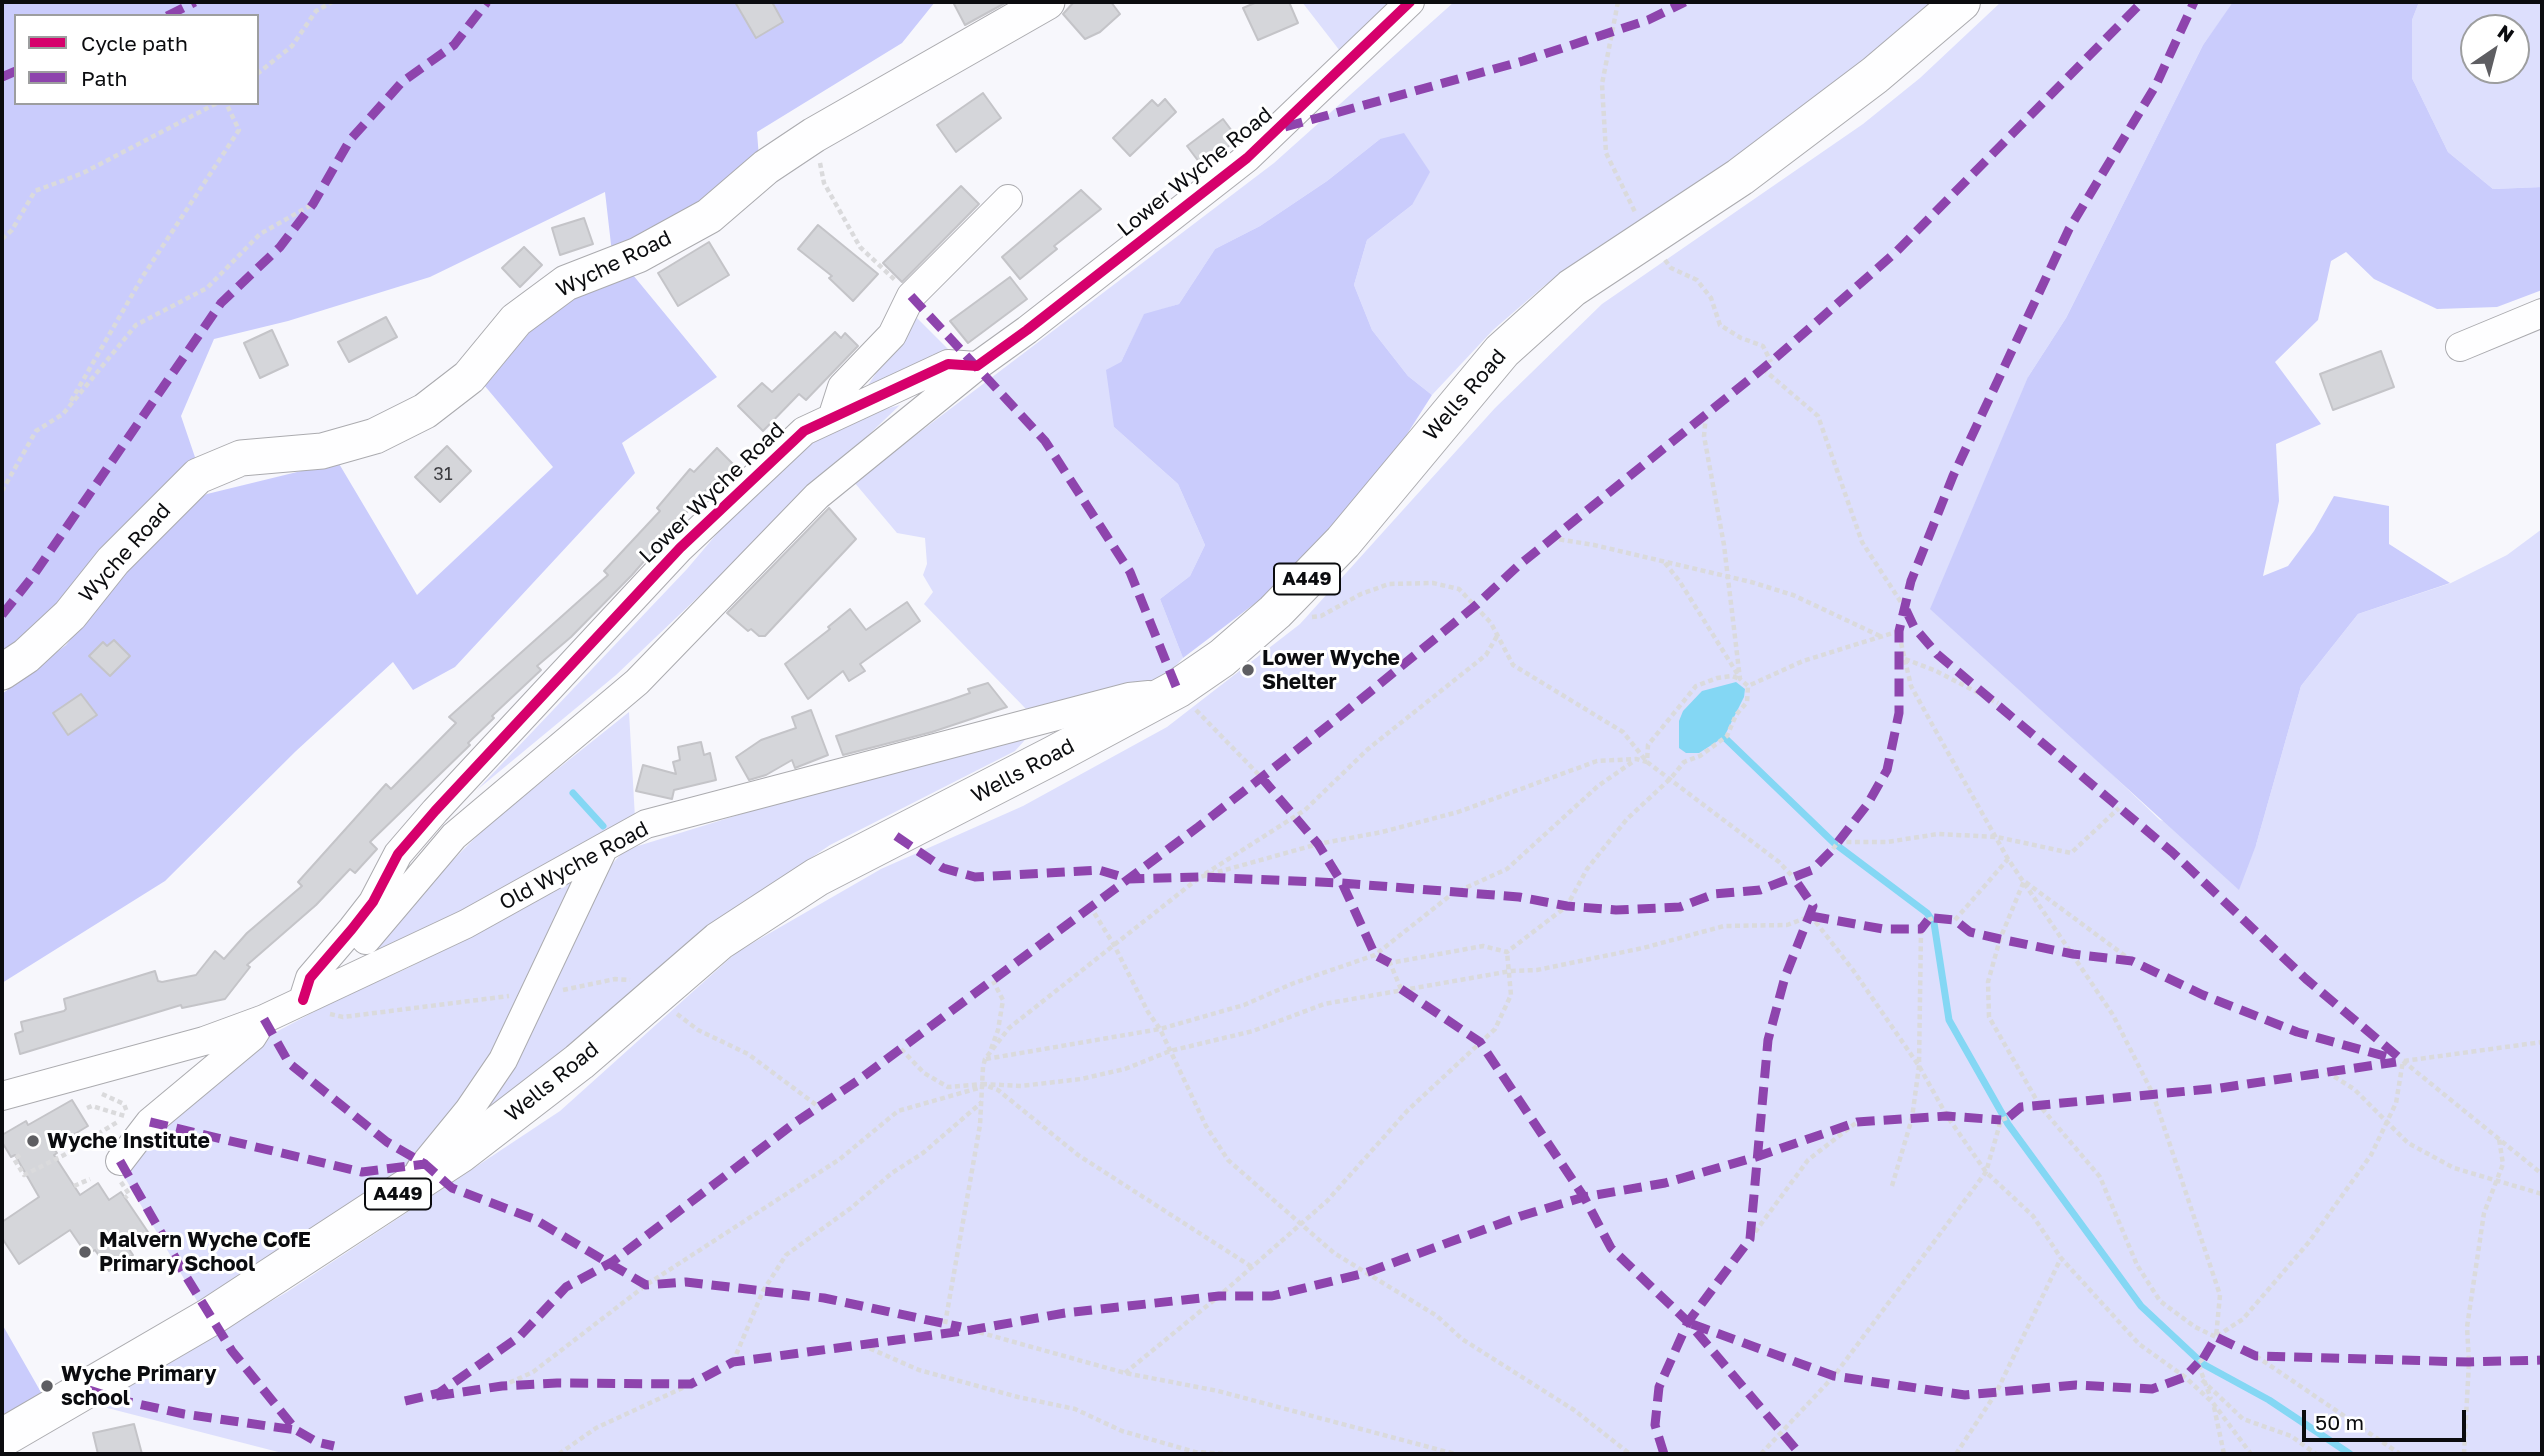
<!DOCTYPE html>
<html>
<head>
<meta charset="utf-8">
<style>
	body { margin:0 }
	#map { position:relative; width:2544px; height:1456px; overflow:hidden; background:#f7f7fc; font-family:"Golos Text",sans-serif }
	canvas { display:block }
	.frame { position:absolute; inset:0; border:4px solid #0b0c0f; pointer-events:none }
	.legend { position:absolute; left:14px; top:14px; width:245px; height:91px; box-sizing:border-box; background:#fff; border:2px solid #9d9e9f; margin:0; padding:9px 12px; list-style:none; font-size:21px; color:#0b0c0f }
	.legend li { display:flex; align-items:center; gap:14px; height:35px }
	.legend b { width:35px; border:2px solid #9d9e9f }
	.north { position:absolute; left:2460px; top:14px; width:70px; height:70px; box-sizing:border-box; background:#fff; border:2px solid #9d9e9f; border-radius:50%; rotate:35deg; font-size:19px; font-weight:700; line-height:28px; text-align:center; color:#0b0c0f }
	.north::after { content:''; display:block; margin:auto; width:24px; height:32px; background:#5e5e62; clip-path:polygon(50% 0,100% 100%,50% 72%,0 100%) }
	.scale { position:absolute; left:2302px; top:1410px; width:164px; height:32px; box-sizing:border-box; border:4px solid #0b0c0f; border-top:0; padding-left:9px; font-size:21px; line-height:24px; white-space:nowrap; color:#0b0c0f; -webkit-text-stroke:5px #fff; paint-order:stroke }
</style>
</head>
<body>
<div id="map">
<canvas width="2544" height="1456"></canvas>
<div class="frame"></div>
<ul class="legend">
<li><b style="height:9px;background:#d6006c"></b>Cycle path</li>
<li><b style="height:9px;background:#8e44ad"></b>Path</li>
</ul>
<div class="north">N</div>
<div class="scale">50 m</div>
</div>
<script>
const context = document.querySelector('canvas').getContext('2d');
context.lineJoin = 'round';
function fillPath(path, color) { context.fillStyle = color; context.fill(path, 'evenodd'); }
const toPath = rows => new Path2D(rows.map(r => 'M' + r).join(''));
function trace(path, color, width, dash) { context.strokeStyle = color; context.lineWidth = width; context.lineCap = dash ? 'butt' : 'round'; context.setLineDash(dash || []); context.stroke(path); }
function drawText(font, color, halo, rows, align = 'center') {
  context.font = font + ' "Golos Text",sans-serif'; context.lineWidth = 6; context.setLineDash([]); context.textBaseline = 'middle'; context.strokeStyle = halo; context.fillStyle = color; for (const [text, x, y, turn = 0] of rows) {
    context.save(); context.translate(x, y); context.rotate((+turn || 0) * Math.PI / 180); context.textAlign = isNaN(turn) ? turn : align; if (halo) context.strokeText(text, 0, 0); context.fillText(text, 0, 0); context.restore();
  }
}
fillPath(toPath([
	[1302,2,1392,2,1340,51],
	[1454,2,1935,2,1811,108,1641,222,1598,247,1544,286,1493,330,1432,395,1408,376,1372,330,1354,285,1367,240,1412,205,1380,139,1327,181,1260,226,1215,249,1179,304,1144,315,1121,362,1114,427,1178,484,1205,545,1190,576,1160,599,1183,658,1165,677,1026,709,924,604,933,592,923,575,927,564,925,538,897,533,854,482,1274,163],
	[2001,2,2234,2,2203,45,2066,318,2028,377,2052,717,2160,820,2256,845,2301,686,2358,614,2451,583,2507,555,2542,529,2542,1454,286,1454,88,1403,176,1357,287,1292,560,1111,737,952,881,869,1023,806,1167,727,1300,624,1495,408,1602,304,1863,124,1920,78],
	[2419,2,2542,2,2542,187,2493,189,2448,152,2412,78,2412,20],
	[2474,28,2516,28,2516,70,2474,70],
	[915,316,951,352,868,385],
	[900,405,616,675,477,790,687,569,804,431],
	[629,712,635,818,546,873,370,957,446,867,490,823],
	[1042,721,1015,751,830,845,702,932,447,1150,508,1070,612,864,625,850],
	[574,878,496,1056,403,1179,200,1306,125,1178,152,1139,261,1040,340,998,408,968]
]), '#dddffd');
fillPath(toPath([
	[2,2,935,2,902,43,757,132,759,158,697,211,612,253,605,192,430,277,288,321,214,339,181,416,198,466,2,661],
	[16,16,257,16,257,103,16,103],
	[2233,2,2419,2,2412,20,2412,78,2448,152,2493,189,2542,187,2542,290,2497,307,2437,309,2374,279,2346,252,2331,261,2318,320,2275,362,2321,424,2276,444,2279,501,2263,576,2288,566,2314,531,2334,496,2389,506,2389,544,2450,583,2358,614,2301,686,2256,845,2239,890,1930,609,2028,377,2066,318,2203,45],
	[1404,133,1430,172,1412,205,1367,240,1354,285,1372,330,1408,376,1432,395,1402,442,1291,576,1183,658,1160,599,1190,576,1205,545,1178,484,1114,427,1106,370,1121,362,1144,314,1179,304,1215,249,1260,226,1327,181,1380,139],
	[633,275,717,377,622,443,635,473,455,667,413,690,393,662,296,751,165,881,2,983,2,694,66,645,153,536,189,504,207,494,338,462,417,595,553,467,479,379,535,309],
	[2,1324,46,1401,2,1424]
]), '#caccfc');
fillPath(toPath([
	[1736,682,1745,689,1744,697,1724,737,1699,753,1686,753,1679,748,1679,721,1683,711,1702,691]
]), '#84d7f4');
trace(toPath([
	[1724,737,1834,843,1927,913,1934,923,1949,1020,2008,1124,2141,1306,2203,1364,2269,1400,2350,1454],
	[573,793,603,826]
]), '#84d7f4', 7);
const building = toPath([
	[735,2,772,2,783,22,756,38,735,2],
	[953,2,1007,2,965,25,953,2],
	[1074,2,1111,2,1120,14,1100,32,1085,39,1063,14,1074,2],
	[1257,2,1289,2,1298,23,1258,40,1243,8,1257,2],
	[983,93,1001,118,956,152,937,125,983,93],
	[1165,99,1176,112,1130,156,1113,138,1152,100,1158,106,1165,99],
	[1223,119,1238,139,1202,166,1187,146,1223,119],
	[961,186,979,204,902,282,883,263,961,186],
	[1081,190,1101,209,1054,246,1057,249,1020,279,1002,257,1081,190],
	[584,218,593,244,560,255,552,228,584,218],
	[818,225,878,274,853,301,829,278,832,276,798,249,818,225],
	[709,242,729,275,678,306,658,273,709,242],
	[524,247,542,265,520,287,502,268,524,247],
	[1010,277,1027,299,968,343,950,321,1010,277],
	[386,317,397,337,349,362,338,342,386,317],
	[272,330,288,365,260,378,244,343,272,330],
	[835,332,841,338,845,333,858,346,806,400,799,394,763,431,738,406,762,383,772,392,835,332],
	[2381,351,2394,387,2333,410,2320,374,2381,351],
	[447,446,471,471,440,502,415,477,447,446],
	[717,448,736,467,720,485,715,480,632,575,571,637,537,666,541,670,492,716,494,718,468,743,470,745,370,842,377,849,355,873,350,869,316,905,247,965,250,967,225,999,182,1008,181,1005,20,1054,15,1034,23,1031,21,1022,64,1011,66,1009,64,999,155,971,158,981,162,982,196,975,215,951,224,959,247,933,302,886,298,882,386,784,391,789,456,723,449,717,608,575,604,571,660,511,657,508,690,469,694,472,717,448],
	[829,508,856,539,765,636,759,636,751,629,748,631,727,613,829,508],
	[907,602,920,621,860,664,865,671,849,681,843,671,808,699,785,664,830,629,828,627,850,609,866,630,907,602],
	[114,640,130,656,110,676,89,656,103,642,107,646,114,640],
	[988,683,1007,707,932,732,843,755,836,736,950,700,970,693,968,689,988,683],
	[81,694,97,715,68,735,53,713,81,694],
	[811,710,828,755,795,768,792,760,766,775,749,780,736,757,761,740,796,728,792,717,811,710],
	[701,742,704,755,710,753,716,780,674,790,672,799,636,791,643,765,676,774,673,762,680,760,678,747,701,742],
	[72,1100,88,1126,53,1147,57,1153,54,1155,80,1195,98,1183,109,1200,121,1192,148,1232,127,1246,133,1255,109,1271,95,1250,87,1255,70,1230,19,1264,2,1238,2,1222,39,1197,15,1155,11,1157,2,1142,2,1135,26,1121,28,1125,72,1100],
	[134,1424,142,1454,98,1454,93,1433,134,1424]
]);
fillPath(building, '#d5d6da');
trace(building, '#c4c4c8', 2);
const minor = toPath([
	[2460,347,2542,313],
	[833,415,842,387,892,335,911,296,1008,199],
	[366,940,454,836,637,682,817,496,977,366],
	[303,1000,310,978,352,929,373,902,398,854,435,811,680,548,804,431,948,364,977,366,1027,330,1247,158,1410,2],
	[2,1096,204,1041,264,1019,466,924,646,824,1129,697,1149,695],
	[120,1161,150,1122,252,1037,262,1021],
	[420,1170,469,1110,503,1060,603,849]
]);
const major = toPath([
	[2,672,26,656,70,615,113,561,198,476,241,458,322,451,375,436,425,411,469,377,516,320,566,283,638,255,709,216,766,167,814,135,1047,2]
]);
const highway = toPath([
	[2,1438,210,1317,461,1153,579,1062,719,941,817,877,1054,755,1177,689,1222,658,1275,612,1343,542,1502,351,1572,288,1740,177,1875,75,1961,2]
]);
trace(minor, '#ababaf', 30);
trace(major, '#ababaf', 37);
trace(highway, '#ababaf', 40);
trace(toPath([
	[1618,2,1602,84,1606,153,1636,214],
	[257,74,292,46,316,11,332,2],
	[820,163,824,183,860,247,895,280],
	[2,239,12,230,35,191,83,173,217,103],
	[1665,260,1671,268,1697,280,1711,298,1720,325,1741,338,1763,346,1771,362],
	[1763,369,1818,416,1862,542,1906,610],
	[71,401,143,276,239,130,226,103],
	[1706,415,1704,436,1724,545,1740,679,1748,686,1803,661,1899,631],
	[2,491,36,431,63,414,136,325,207,288,260,234,313,204],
	[1551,538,1594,545,1751,582,1793,595,1880,636],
	[1665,563,1680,582,1740,678],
	[1312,617,1321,616,1361,594,1389,584,1433,583,1459,589,1491,623,1513,665,1623,732,1647,762,1779,862,1794,878],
	[1901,643,1911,686,1933,726,2008,859,2113,1015,2153,1094,2220,1295,2216,1337],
	[1905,659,1934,670,1998,703],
	[1196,710,1261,777],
	[1833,849,1838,842,1887,842,1938,834,1997,837,2071,853,2119,808],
	[1205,874,1305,810,1368,749,1486,655,1497,636],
	[1090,906,1114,945,1148,1012,1160,1029,1206,1126,1228,1160,1334,1253,1437,1316,1462,1339,1574,1410,1630,1454],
	[1928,920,1934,918],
	[1955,920,2008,859],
	[2132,961,2024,881,2000,939,1988,982,1989,1017,2040,1106,2100,1177,2137,1265,2160,1301,2195,1327,2216,1337],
	[1401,989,1390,963,1483,946,1507,952,1567,906,1587,869,1627,819,1671,778,1684,762,1700,756,1727,736,1736,715,1747,702,1748,686],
	[563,990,615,979,630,980],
	[330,1014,343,1017,509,996],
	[677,1014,698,1030,748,1054,819,1107],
	[901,1049,924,1073,948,1087,982,1084,998,1090,1078,1155,1252,1267],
	[991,1049,998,1030,1003,1000,993,981],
	[986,1059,1160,1029,1244,1005,1294,983,1375,955,1452,894,1507,869,1598,786,1634,761],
	[2403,1061,2542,1174],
	[2404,1061,2542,1042],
	[2327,1072,2354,1089,2408,1143,2454,1168,2542,1194],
	[982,1084,1021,1086,1081,1079,1125,1069,1170,1051,1253,1031,1324,1004,1511,971,1537,970,1643,948,1724,926,1787,925,1811,916,1853,970,1919,1066,1947,1116,1986,1172,2033,1216,2061,1258,2139,1344,2185,1377,2213,1403,2251,1454],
	[102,1094,124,1104,127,1112],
	[87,1108,92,1106,125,1116],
	[20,1155,14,1159,24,1175,64,1155,119,1121],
	[121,1182,129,1194,125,1198],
	[74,1186,90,1179],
	[1892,1186,1912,1118,1919,1066,1921,929],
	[1750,1239,1808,1160,1857,1122],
	[945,1324,980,1125,983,1067,985,1059,1009,1028,1200,877,1318,844,1382,832,1458,812,1597,761,1636,759,1647,762,1648,745,1696,686,1717,678,1732,676,1740,679],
	[971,1330,1125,1373,1218,1391,1455,1454],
	[2217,1336,2243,1319,2309,1242,2371,1155,2396,1103,2403,1061],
	[862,1345,919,1370,1018,1397,1075,1409,1122,1431,1195,1452,1228,1454],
	[2256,1356,2400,1454],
	[2203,1359,2198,1363,2211,1399],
	[733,1362,763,1291,786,1255,851,1208,892,1173,923,1153,982,1102],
	[1125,1373,1219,1296,1327,1201,1408,1110,1495,1029,1511,995,1507,952],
	[2202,1380,2243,1419,2291,1436,2316,1454],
	[502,1386,533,1372,646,1285,840,1159,898,1111,982,1087],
	[2214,1407,2224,1454],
	[559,1454,596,1428,691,1384],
	[1761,1454,1834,1376,1986,1172,2001,1120,2009,1117],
	[1956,1454,1996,1393,2061,1258],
	[2464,1454,2469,1362,2467,1327,2484,1213,2503,1164,2499,1139]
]), '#dadadc', 4.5, [5, 3.5]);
trace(minor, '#fefeff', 28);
trace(major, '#fefeff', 35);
trace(highway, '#fefeff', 38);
trace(toPath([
	[167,16,195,2],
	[2,77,16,71],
	[1285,127,1523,61,1648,20,1685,2],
	[911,296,1045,441,1130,572,1177,689],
	[1906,610,1914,627,1937,654,2172,852,2306,979,2403,1061],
	[2,615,33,576,221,303,280,247,313,204,350,140,402,82,454,45,487,2],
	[1261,777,1318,844,1342,883,1375,955,1390,963],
	[896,836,943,868,975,877,1099,870,1129,879,1200,877,1342,883,1519,897,1567,906,1616,910,1680,907,1714,894,1760,890,1812,870,1833,849],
	[1838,842,1867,805,1887,770,1899,713,1899,631,1911,581,1953,476,2069,229,2156,85,2194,2],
	[1811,916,1883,929,1921,929,1928,920],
	[1934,918,1955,920,1970,932,2000,939,2073,954,2132,961,2203,995,2297,1032,2395,1059],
	[1401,989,1480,1042,1584,1197,1611,1248,1688,1322,1800,1454],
	[264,1019,289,1063,387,1142,425,1164,452,1188,534,1219,646,1285,686,1282,824,1298,961,1327],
	[2009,1117,2021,1107,2220,1088,2396,1062],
	[150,1122,362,1172,425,1164],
	[120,1161,184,1273,232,1351,296,1430,317,1442,334,1446],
	[1692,1324,1834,1376,1965,1395,2076,1385,2152,1389,2185,1377,2198,1363],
	[2203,1359,2216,1337,2256,1356,2469,1362,2542,1360],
	[89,1390,120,1400,184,1414,296,1430],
	[436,1396,502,1386,557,1383,691,1384,733,1362,971,1330,1065,1313,1219,1296,1272,1296,1365,1273,1521,1216,1584,1197,1665,1183,1756,1157,1857,1122,1947,1116,2001,1120],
	[405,1401,439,1393,520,1336,566,1287,612,1262,796,1122,860,1079,1198,827,1344,713,1475,606,1518,566,1771,362,1896,252,2142,2],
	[1664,1454,1655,1425,1659,1387,1688,1322,1750,1239,1768,1040,1785,977,1813,906,1794,878]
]), '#8e44ad', 9, [18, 9]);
trace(toPath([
	[303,1000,310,978,352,929,373,902,398,854,435,811,680,548,804,431,948,364,977,366,1027,330,1247,158,1410,2]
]), '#d6006c', 10);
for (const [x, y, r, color] of [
	[1248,670,7,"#5e5e62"],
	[33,1141,7,"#5e5e62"],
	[85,1252,7,"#5e5e62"],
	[47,1386,7,"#5e5e62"]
]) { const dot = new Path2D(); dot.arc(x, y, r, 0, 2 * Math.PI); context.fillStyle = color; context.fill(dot); trace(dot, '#fff', 2.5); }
drawText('18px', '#3e3e42', null, [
	["31",443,474]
]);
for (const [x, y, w] of [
	[1307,579,66],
	[398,1194,66]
]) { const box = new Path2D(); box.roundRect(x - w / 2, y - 15.5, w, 31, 5); context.fillStyle = '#fff'; context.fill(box); trace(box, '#0b0c0f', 2); }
drawText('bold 19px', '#0b0c0f', null, [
	["A449",1307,579],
	["A449",398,1194]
]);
drawText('21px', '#0b0c0f', '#fff', [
	["Lower Wyche Road",1195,172,-39],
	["Wyche Road",614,264,-26],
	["Wells Road",1465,395,-49],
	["Lower Wyche Road",712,493,-44],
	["Wyche Road",125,553,-48],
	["Wells Road",1023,771,-28],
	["Old Wyche Road",574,866,-28],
	["Wells Road",552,1082,-39]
]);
drawText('bold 21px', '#0b0c0f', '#fff', [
	["Lower Wyche",1262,658],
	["Shelter",1262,682],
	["Wyche Institute",47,1141],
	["Malvern Wyche CofE",99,1240],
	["Primary School",99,1264],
	["Wyche Primary",61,1374],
	["school",61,1398]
], 'left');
</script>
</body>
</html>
